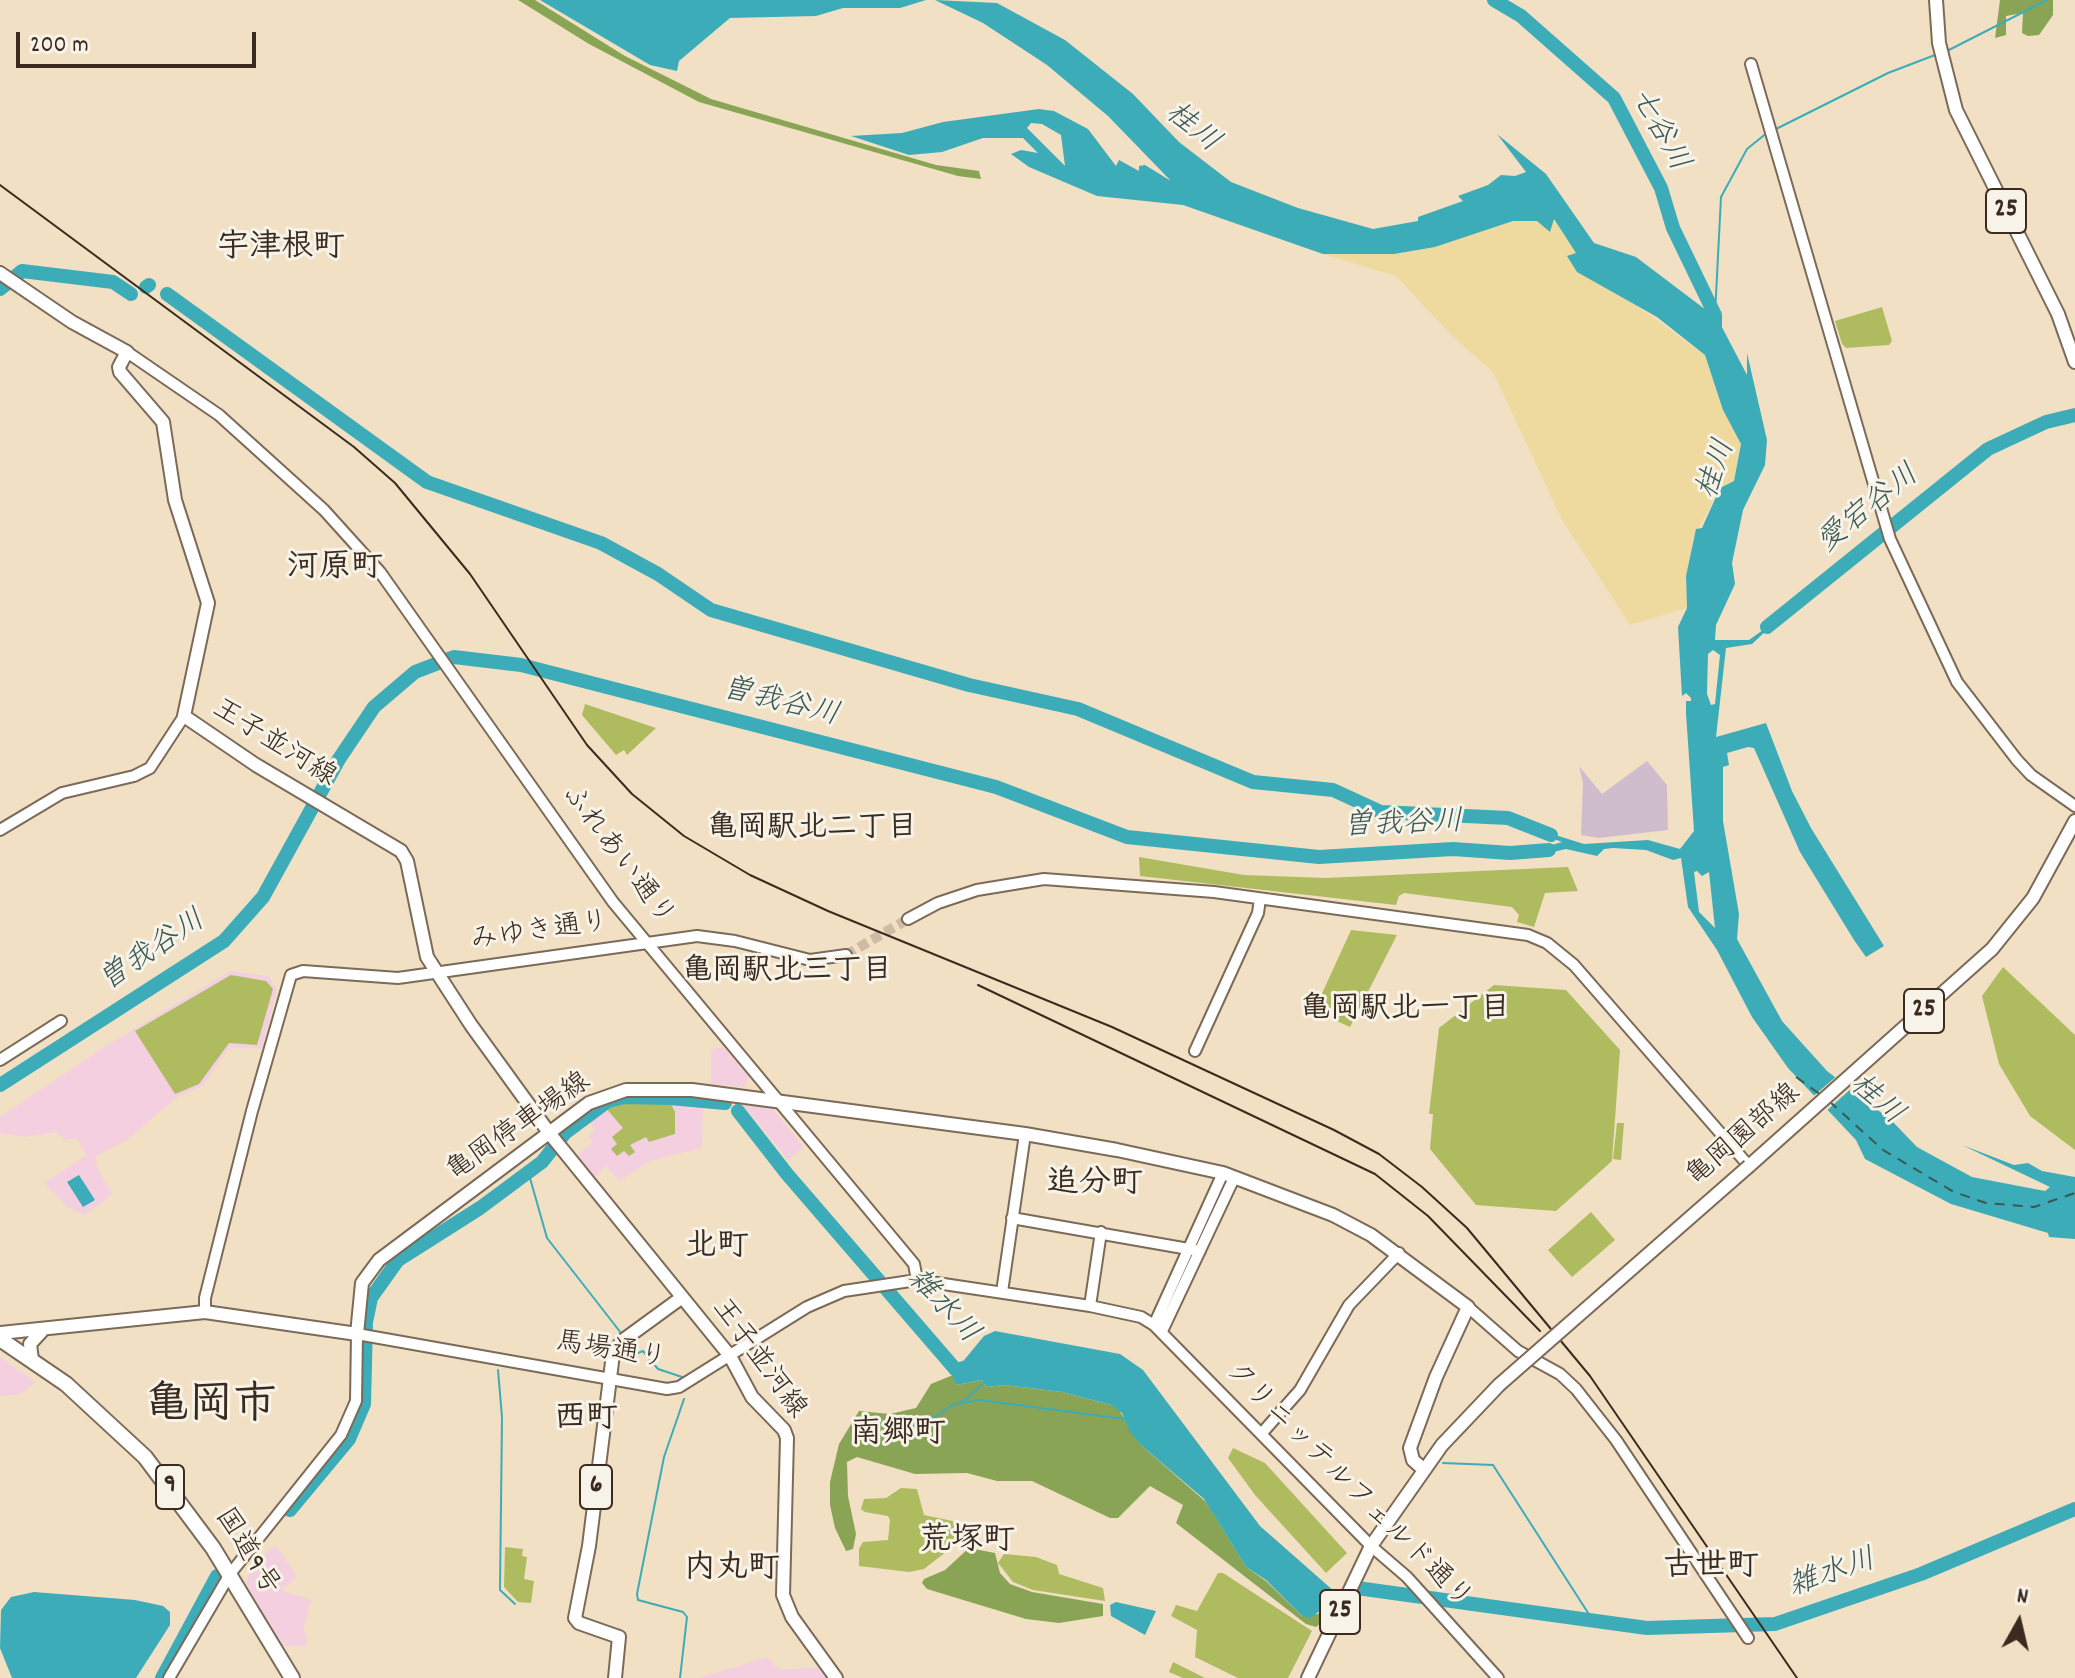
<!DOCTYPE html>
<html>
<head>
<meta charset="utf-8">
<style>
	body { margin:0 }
	#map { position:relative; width:2075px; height:1678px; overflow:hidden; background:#f2e0c4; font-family:Dekko,sans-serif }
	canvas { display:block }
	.north { position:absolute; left:1979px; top:1582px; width:80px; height:80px; -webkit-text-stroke:6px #f7f3e8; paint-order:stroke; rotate:8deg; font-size:22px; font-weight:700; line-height:32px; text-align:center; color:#3b2a1e }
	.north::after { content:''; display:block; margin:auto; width:28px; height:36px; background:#3b2a1e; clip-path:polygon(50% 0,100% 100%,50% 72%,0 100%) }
	.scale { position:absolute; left:16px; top:32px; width:240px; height:36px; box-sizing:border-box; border:4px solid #3b2a1e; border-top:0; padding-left:10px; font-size:24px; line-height:28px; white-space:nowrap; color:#3b2a1e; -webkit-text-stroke:6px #f7f3e8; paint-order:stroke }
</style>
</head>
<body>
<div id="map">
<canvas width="2075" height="1678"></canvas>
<div class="north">N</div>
<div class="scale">200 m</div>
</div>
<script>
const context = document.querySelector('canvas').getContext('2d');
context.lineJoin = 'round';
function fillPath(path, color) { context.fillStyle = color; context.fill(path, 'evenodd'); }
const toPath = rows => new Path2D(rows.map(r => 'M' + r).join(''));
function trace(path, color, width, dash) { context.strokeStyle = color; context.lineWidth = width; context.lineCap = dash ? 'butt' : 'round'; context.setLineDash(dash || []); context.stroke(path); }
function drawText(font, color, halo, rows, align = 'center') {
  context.font = font + ' Dekko,"Klee One",sans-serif'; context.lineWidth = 6; context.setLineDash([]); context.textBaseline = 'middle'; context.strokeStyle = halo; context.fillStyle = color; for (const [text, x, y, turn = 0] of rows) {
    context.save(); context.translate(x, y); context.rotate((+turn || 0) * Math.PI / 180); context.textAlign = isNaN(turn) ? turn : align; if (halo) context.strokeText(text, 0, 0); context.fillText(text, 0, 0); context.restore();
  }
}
fillPath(toPath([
	[230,971,268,976,277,989,262,1049,229,1047,203,1086,177,1097,127,1140,96,1156,97,1168,112,1193,105,1200,85,1215,67,1207,44,1183,87,1155,76,1138,65,1140,56,1132,26,1137,0,1133,0,1117,100,1050],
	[723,1047,749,1075,745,1087,711,1084,711,1050],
	[620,1100,703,1103,702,1148,650,1161,619,1181,606,1166,592,1179,574,1157,593,1142,588,1136,595,1130,588,1120],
	[743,1105,772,1108,804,1147,788,1160],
	[0,1357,20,1371,36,1382,21,1394,0,1396],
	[276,1545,297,1576,282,1590,311,1600,304,1627,307,1646,280,1646,245,1581,263,1555],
	[767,1657,780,1670,821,1667,828,1678,699,1678]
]), '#f3cfdf');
fillPath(toPath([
	[1647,761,1667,785,1668,830,1599,838,1581,835,1583,783,1579,766,1602,794]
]), '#cfbdce');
fillPath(toPath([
	[1882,307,1892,341,1889,345,1846,348,1842,344,1835,321],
	[585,704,656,728,627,755,624,750,616,755,582,715],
	[1139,857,1244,875,1325,878,1568,867,1578,891,1545,893,1534,927,1517,922,1519,915,1512,907,1404,893,1399,896,1396,905,1140,876],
	[1351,930,1397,935,1350,1027,1314,1011],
	[2003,967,2075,1035,2075,1150,2030,1116,1999,1064,1982,996],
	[231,975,266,981,273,989,257,1045,229,1043,199,1084,175,1094,135,1031],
	[1494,985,1566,990,1620,1050,1612,1161,1556,1211,1476,1205,1430,1149,1433,1114,1429,1114,1439,1028],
	[620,1100,669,1100,675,1112,675,1134,649,1142,646,1137,630,1145,635,1152,629,1156,624,1151,617,1156,611,1149,617,1144,612,1137,623,1128,605,1107],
	[1617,1123,1624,1123,1621,1160,1613,1159],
	[1591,1212,1615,1240,1572,1277,1548,1250],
	[1233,1448,1265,1463,1347,1553,1326,1573,1255,1495,1228,1458],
	[901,1488,917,1489,924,1515,957,1522,959,1542,924,1569,909,1572,859,1566,859,1549,863,1542,888,1540,890,1520,888,1516,865,1512,861,1509,864,1499,886,1498],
	[505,1547,523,1549,522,1556,527,1557,524,1579,534,1581,531,1603,518,1602,504,1587],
	[1004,1554,1036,1557,1057,1565,1059,1574,1103,1588,1105,1601,1033,1590,1013,1582,998,1563],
	[1218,1573,1223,1573,1312,1631,1288,1678,1238,1678,1195,1657,1197,1630,1171,1616,1176,1605,1197,1611],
	[1173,1662,1205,1678,1183,1678,1169,1672]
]), '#aebc5f');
fillPath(toPath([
	[518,0,535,0,625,56,711,99,936,165,979,171,981,179,958,176,699,102,589,44],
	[2000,0,2053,0,2053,15,2039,35,2028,36,2022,33,2023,13,2006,16,2006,35,1995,38],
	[953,1375,957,1385,981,1380,987,1387,1004,1385,1062,1392,1111,1405,1119,1410,1142,1446,1206,1502,1246,1567,1266,1581,1302,1616,1318,1614,1335,1595,1334,1613,1316,1627,1306,1624,1176,1523,1183,1505,1150,1486,1118,1518,1110,1518,1032,1481,997,1481,967,1473,915,1474,857,1457,847,1462,848,1496,856,1534,853,1549,846,1551,835,1528,830,1505,830,1482,839,1444,859,1411,890,1414,916,1408,931,1384],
	[969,1548,995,1553,1000,1573,1010,1584,1032,1592,1103,1604,1103,1616,1059,1623,1026,1619,927,1589,922,1583,924,1579,945,1570]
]), '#8aa456');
fillPath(toPath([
	[1553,218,1576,253,1568,256,1705,355,1723,410,1741,444,1734,481,1720,488,1694,537,1686,576,1687,608,1630,625,1562,520,1493,372,1452,336,1396,276,1323,254,1394,254,1435,247,1513,221]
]), '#eeda9e');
fillPath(toPath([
	[540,0,926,0,900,8,843,8,816,16,730,18,679,61,677,71,650,65],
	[935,0,997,3,1065,40,1133,94,1179,142,1231,182,1298,208,1373,229,1418,221,1418,217,1463,201,1458,196,1488,185,1501,175,1515,176,1526,172,1497,134,1546,174,1594,243,1636,257,1706,310,1689,273,1691,268,1747,375,1747,353,1767,440,1765,465,1743,510,1732,563,1735,584,1716,625,1715,640,1749,640,1781,617,1752,644,1726,648,1716,737,1766,723,1792,791,1811,828,1884,946,1866,957,1854,940,1800,852,1754,748,1748,747,1727,753,1729,765,1723,767,1723,821,1739,914,1737,939,1782,1021,1827,1071,1892,1121,1917,1147,1972,1177,2045,1191,2050,1187,1962,1145,2014,1165,2028,1163,2042,1171,2075,1177,2075,1239,2049,1237,2048,1233,1951,1204,1865,1159,1856,1140,1788,1068,1752,1017,1717,950,1688,907,1681,858,1673,860,1646,850,1613,848,1604,849,1597,856,1566,849,1531,857,1532,851,1562,842,1533,831,1533,828,1584,844,1648,840,1680,849,1694,831,1686,713,1686,701,1691,701,1691,698,1686,693,1682,696,1678,627,1687,608,1686,576,1696,529,1702,528,1720,488,1734,481,1741,444,1723,410,1705,355,1657,317,1577,272,1567,256,1576,253,1554,219,1550,232,1537,221,1513,221,1435,247,1394,254,1323,254,1183,205,1097,196,1029,167,1011,154,1021,150,1038,153,1023,138,983,138,942,152,909,155,851,136,902,133,943,122,1039,109,1054,111,1088,129,1116,166,1119,160,1139,171,1139,166,1145,165,1171,181,1108,116,1047,65,983,23],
	[1031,123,1042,124,1061,135,1065,166,1027,128],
	[1713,650,1720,655,1715,704,1711,705,1707,694,1708,654],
	[1697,871,1702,876,1709,872,1715,928,1699,912,1694,872],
	[79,1175,95,1200,83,1207,67,1182],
	[995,1331,1120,1354,1143,1370,1260,1526,1335,1592,1327,1605,1311,1618,1302,1616,1266,1580,1246,1567,1204,1499,1142,1446,1130,1432,1122,1413,1111,1405,1062,1392,1004,1385,987,1387,981,1380,957,1385,953,1378,955,1371,984,1336],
	[34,1592,135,1600,163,1606,170,1612,170,1625,136,1678,12,1678,0,1648,1,1610,11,1597],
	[1116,1602,1156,1611,1145,1635,1111,1616,1110,1605]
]), '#3cacb8');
fillPath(toPath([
	[1838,1075,1853,1087,1824,1113,1810,1099]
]), '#f2e0c4');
trace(toPath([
	[1945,52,2047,0],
	[1774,130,1888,73,1935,55],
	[1715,315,1721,197,1747,149,1768,132],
	[528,1171,547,1238,621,1333],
	[629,1340,638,1353,643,1351,658,1369,682,1377],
	[498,1370,502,1417,500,1590,515,1604],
	[961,1403,984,1383],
	[867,1423,921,1427,952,1405,979,1400,1125,1419],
	[1443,1463,1493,1465,1592,1619],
	[680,1678,687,1617,683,1612,638,1600,637,1594,664,1457,684,1399]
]), '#3cacb8', 2);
trace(toPath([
	[1494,0,1521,16,1614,98,1661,188,1673,228,1715,315,1715,329],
	[146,287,149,285],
	[0,289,22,271,113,282,131,294],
	[167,294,427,482,601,543,658,574,711,610,969,685,1078,709,1253,782,1333,790,1381,812,1508,818,1551,835],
	[1767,627,1988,449,2046,422,2075,415],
	[0,1085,224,941,263,897,339,759,374,707,415,672,454,657,521,665,996,787,1127,837,1319,857,1453,849,1510,853,1549,850],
	[738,1111,787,1174,956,1370,971,1366],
	[290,1510,349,1439,364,1404,366,1322,371,1298,398,1260,480,1208,542,1162,565,1133,608,1101,624,1097,670,1098,725,1103],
	[1357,1588,1647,1628,1775,1624,1921,1574,2075,1509],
	[162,1678,217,1576]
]), '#3cacb8', 14);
trace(toPath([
	[1796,1077,1821,1095],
	[1829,1101,1883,1150,1954,1192,1986,1203,2034,1207,2075,1193]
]), '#3b5854', 2, [10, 8]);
trace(toPath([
	[846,955,908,919]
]), '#cdbca3', 10, [10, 5]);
const minor = toPath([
	[1751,64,1890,539,1957,682,2017,760,2031,775,2075,806],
	[127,352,219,415,324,510,380,572,613,902,914,1264,917,1280],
	[0,830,62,793,134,776,150,768,184,716],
	[908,919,938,903,977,890,1044,879,1214,892,1528,935,1547,943,1574,965,1749,1166],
	[1195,1051,1258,913,1260,899],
	[0,1060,61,1021],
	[1012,1218,1200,1251],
	[1002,1292,1025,1134],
	[1090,1306,1101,1232],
	[1468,1307,1518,1351,1560,1374,1576,1389,1616,1440,1748,1638],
	[205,1312,205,1298,252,1111,291,975,303,971,398,978,697,936,735,941,810,960,846,955],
	[1154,1325,1223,1173],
	[1162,1331,1234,1178],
	[1262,1433,1300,1390,1349,1305,1399,1253],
	[169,1678,230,1574,341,1435,356,1401,357,1334,667,1389,679,1387,807,1307,844,1291,917,1280,1090,1306,1141,1317,1154,1325,1371,1546,1407,1577,1498,1678]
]);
const major = toPath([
	[1936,0,1939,43,1956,110,2058,314,2075,362],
	[0,273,72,322,127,352,119,367,120,372,163,422,175,500,208,603,184,716,256,765,401,851,407,861,427,957,471,1025,550,1134,730,1356,752,1397,784,1430,787,1438,783,1595,792,1617,836,1678],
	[1749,1166,1992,949,2033,898,2075,821],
	[0,1333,205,1312,357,1334,362,1283,379,1260,589,1103,626,1090,692,1090,1025,1134,1117,1150,1223,1173,1333,1215,1371,1235,1468,1307,1436,1377,1410,1448,1413,1460,1423,1469],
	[32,1360,30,1344,42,1331],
	[615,1678,619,1637,579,1623,575,1618,589,1546,613,1354,622,1341,681,1298],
	[1308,1678,1371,1546,1442,1445,1499,1385]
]);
const highway = toPath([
	[0,1339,66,1384,145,1457,213,1548,292,1678]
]);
trace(minor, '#7b6a58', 14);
trace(major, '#7b6a58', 16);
trace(highway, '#7b6a58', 18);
trace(minor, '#fff', 10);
trace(major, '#fff', 12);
trace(highway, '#fff', 14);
trace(toPath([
	[0,185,354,447,395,483,470,574,587,745,632,794,684,836,750,875,828,911,1112,1027,1334,1130,1379,1154,1422,1187,1467,1228,1590,1376,1797,1678],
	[978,985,1375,1174,1428,1216,1540,1331]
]), '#3b2a1e', 2);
const majorBridge = toPath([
	[1499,1385,1749,1166]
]);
trace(majorBridge, '#7b6a58', 16, []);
trace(majorBridge, '#fff', 12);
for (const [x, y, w] of [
	[2006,211,40],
	[1924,1011,40],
	[170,1487,28],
	[596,1487,32],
	[1340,1612,40]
]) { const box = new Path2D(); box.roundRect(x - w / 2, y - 22, w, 44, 6); context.fillStyle = '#f7f3e8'; context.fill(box); trace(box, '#3b2a1e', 2); }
drawText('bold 26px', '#3b2a1e', null, [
	["25",2006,211],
	["25",1924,1011],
	["9",170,1487],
	["6",596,1487],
	["25",1340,1612]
]);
drawText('28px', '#3b2a1e', '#f7f3e8', [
	["王子並河線",273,745,32],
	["ふれあい通り",616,857,53],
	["みゆき通り",540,934,-8],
	["亀岡停車場線",520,1129,-35],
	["亀岡園部線",1745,1137,-41],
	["馬場通り",611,1353,9],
	["王子並河線",757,1360,54],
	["クリニッテルフェルド通り",1347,1487,45],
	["国道9号",245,1553,58]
]);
drawText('italic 30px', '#3b5854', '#f7f3e8', [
	["桂川",1191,130,39],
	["七谷川",1657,131,61],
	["桂川",1719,470,-71],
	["愛宕谷川",1870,511,-39],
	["曽我谷川",780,705,14],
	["曽我谷川",1403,827,-2],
	["曽我谷川",154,953,-34],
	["桂川",1875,1102,41],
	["雑水川",941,1308,47],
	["雑水川",1833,1576,-19]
]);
drawText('bold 30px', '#3b2a1e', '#f7f3e8', [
	["亀岡駅北二丁目",812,831],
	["亀岡駅北三丁目",787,974],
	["亀岡駅北一丁目",1405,1012]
]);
drawText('bold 32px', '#3b2a1e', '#f7f3e8', [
	["宇津根町",281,251],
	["河原町",335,571],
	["追分町",1095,1187],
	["北町",717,1250],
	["西町",586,1422],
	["南郷町",898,1437],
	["荒塚町",967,1544],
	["古世町",1711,1570],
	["内丸町",732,1572]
]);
drawText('bold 44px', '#3b2a1e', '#f7f3e8', [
	["亀岡市",211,1410]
]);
</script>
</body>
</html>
